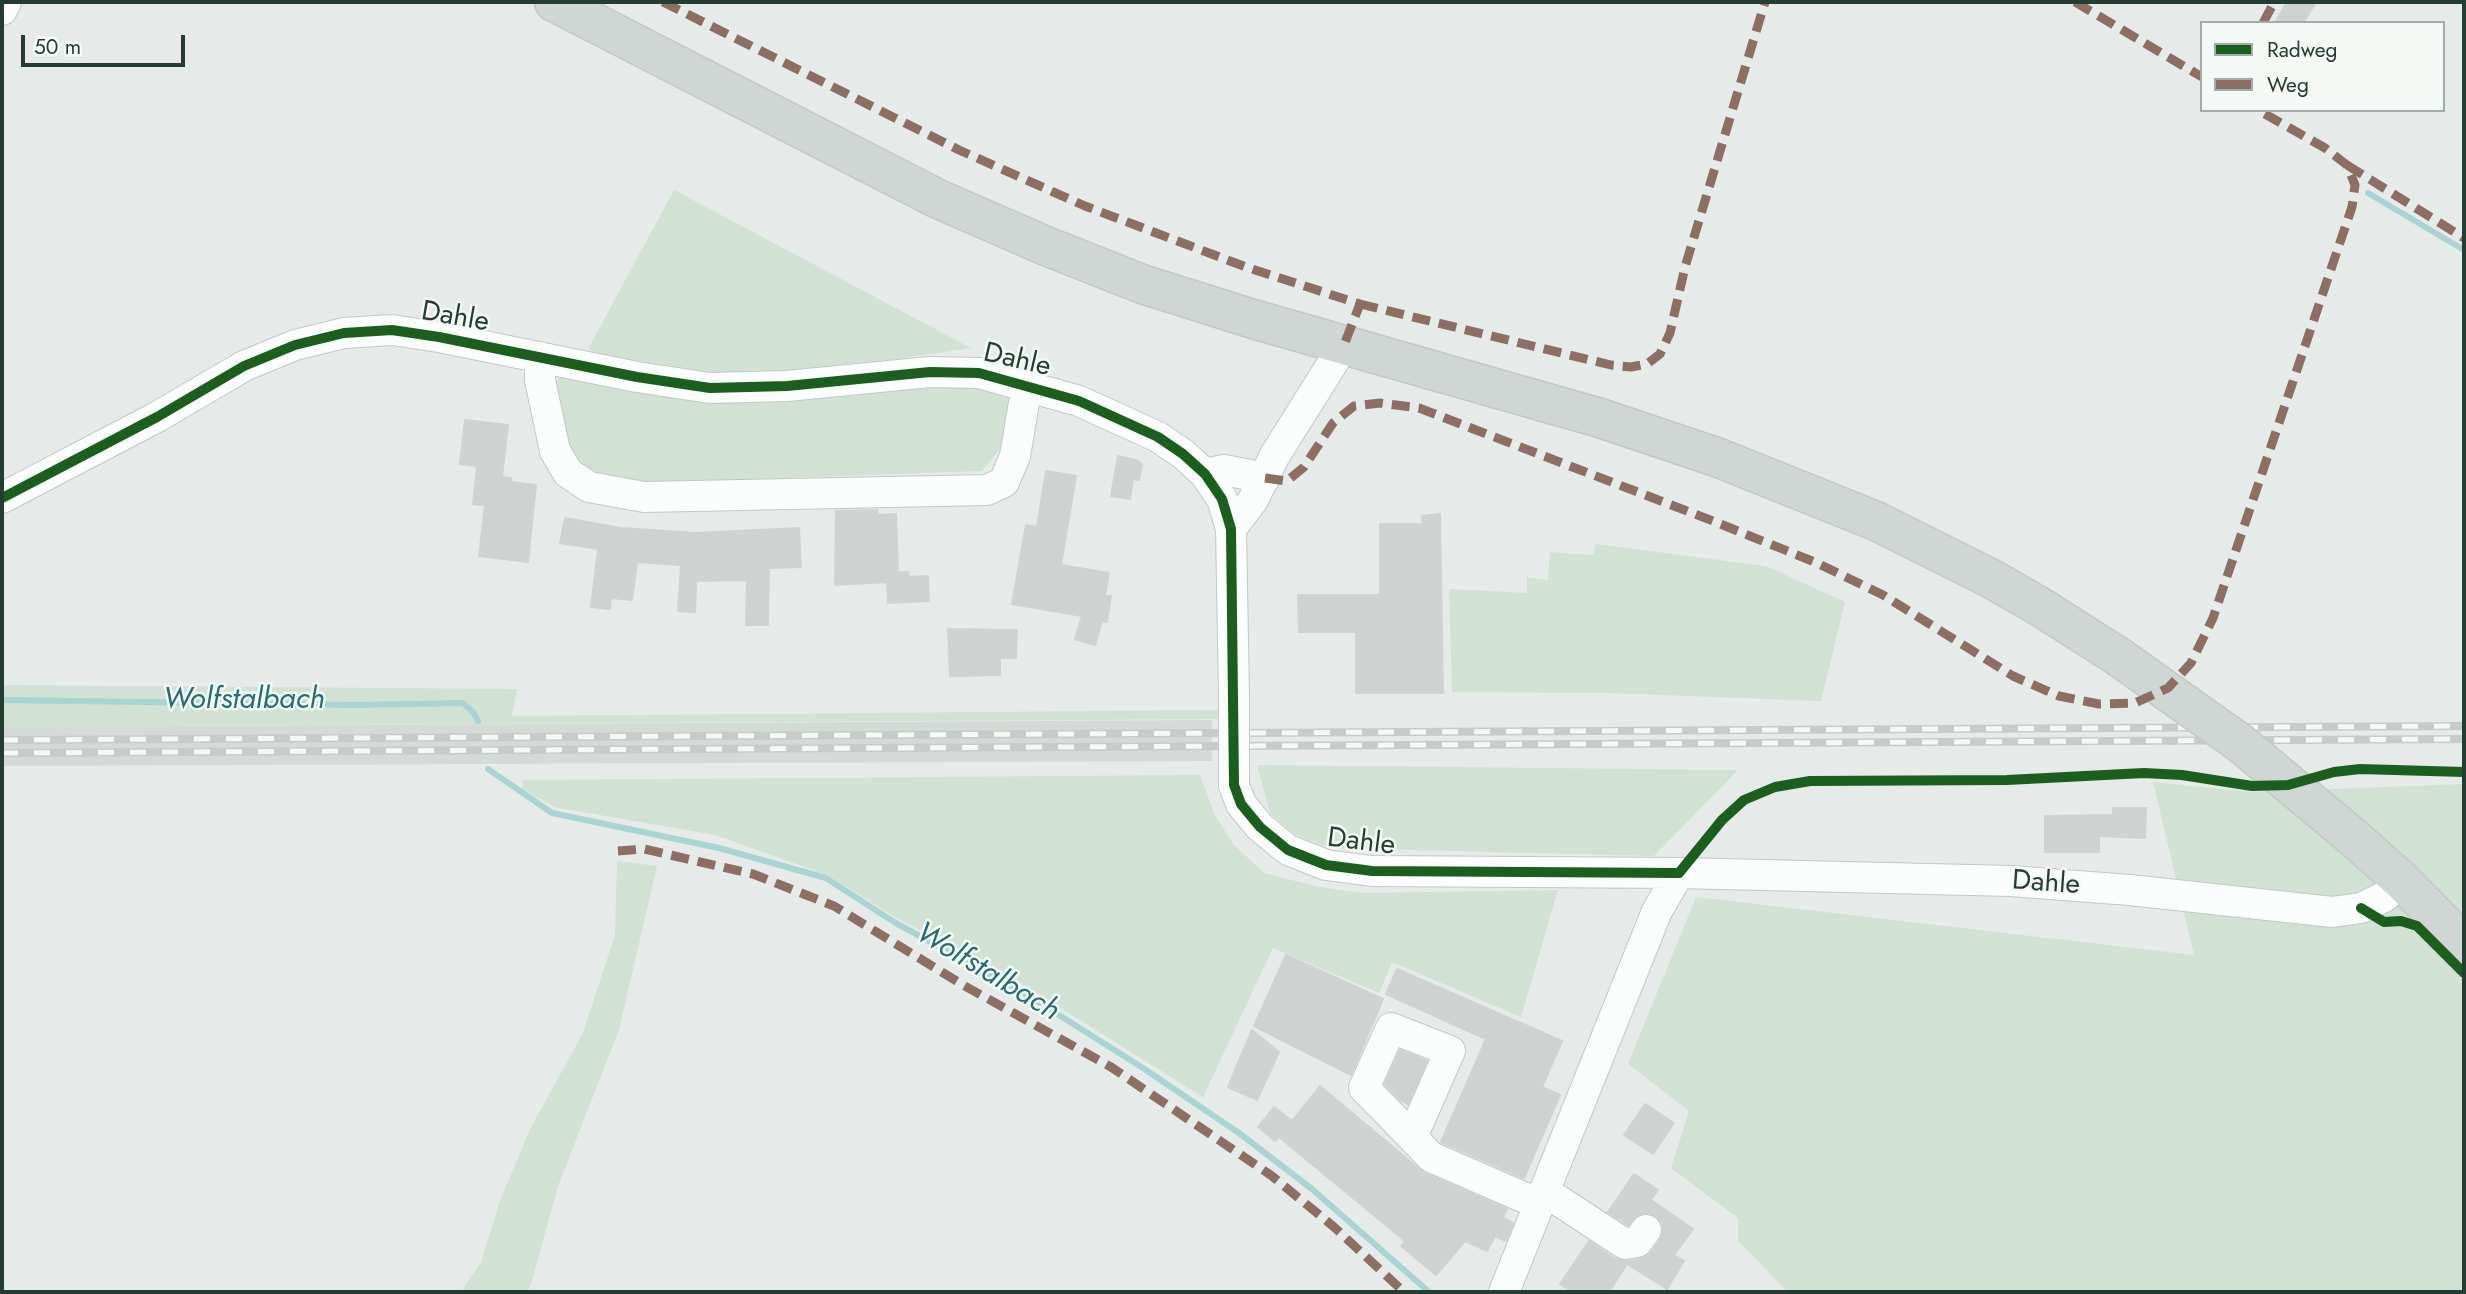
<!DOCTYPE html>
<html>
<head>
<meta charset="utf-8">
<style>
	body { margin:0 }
	#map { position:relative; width:2466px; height:1294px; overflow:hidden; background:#e6eae8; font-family:Jost,sans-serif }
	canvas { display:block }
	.frame { position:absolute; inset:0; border:4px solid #253c33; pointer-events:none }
	.legend { position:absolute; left:2200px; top:21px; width:245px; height:91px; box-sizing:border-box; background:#f4f9f6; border:2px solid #a1ada8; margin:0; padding:9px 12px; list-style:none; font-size:21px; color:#253c33 }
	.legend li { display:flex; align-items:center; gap:14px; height:35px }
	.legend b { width:35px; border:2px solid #a1ada8 }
	.scale { position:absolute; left:21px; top:35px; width:164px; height:32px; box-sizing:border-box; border:4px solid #253c33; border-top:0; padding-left:9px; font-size:21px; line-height:24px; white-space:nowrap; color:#253c33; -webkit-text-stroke:5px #f4f9f6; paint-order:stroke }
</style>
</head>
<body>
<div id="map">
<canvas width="2466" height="1294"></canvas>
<div class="frame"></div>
<ul class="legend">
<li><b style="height:9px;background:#1b5e20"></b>Radweg</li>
<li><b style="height:9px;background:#8d6e63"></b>Weg</li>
</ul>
<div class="scale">50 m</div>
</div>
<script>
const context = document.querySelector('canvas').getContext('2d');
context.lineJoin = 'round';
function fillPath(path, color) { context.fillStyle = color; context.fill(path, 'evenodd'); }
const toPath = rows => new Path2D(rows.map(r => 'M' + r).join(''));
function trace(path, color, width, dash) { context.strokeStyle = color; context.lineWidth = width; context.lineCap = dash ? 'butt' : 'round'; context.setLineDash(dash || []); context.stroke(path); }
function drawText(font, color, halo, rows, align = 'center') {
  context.font = font + ' Jost,sans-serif'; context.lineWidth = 5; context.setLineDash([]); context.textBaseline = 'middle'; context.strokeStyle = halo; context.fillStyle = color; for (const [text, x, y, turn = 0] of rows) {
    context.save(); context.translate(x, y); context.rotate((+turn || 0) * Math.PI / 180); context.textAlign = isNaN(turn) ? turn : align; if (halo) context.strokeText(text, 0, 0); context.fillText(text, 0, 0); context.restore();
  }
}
fillPath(toPath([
	[1212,720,1212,761,2,766,2,727]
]), '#d4dbd7');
fillPath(toPath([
	[674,190,971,348,788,375,647,370,588,349],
	[563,374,979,384,1009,398,1002,447,982,471,646,483,590,477,567,452,553,384],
	[1595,544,1766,566,1845,602,1821,701,1607,693,1452,692,1449,589,1527,593,1527,577,1548,580,1550,552,1594,555],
	[2,685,517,689,512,716,1222,710,1222,719,2,727],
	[1257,765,1738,770,1654,856,1331,848,1293,834,1270,813],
	[1200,775,1214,813,1233,844,1264,873,1319,887,1364,893,1558,890,1521,1017,1392,962,1379,993,1273,948,1203,1097,1027,987,897,918,827,875,715,835,554,807,523,789,522,780],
	[2153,782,2251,792,2464,784,2464,1292,1788,1292,1738,1241,1738,1218,1671,1168,1689,1111,1628,1064,1696,897,2194,955],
	[617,861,657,866,619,1030,558,1186,532,1281,527,1292,461,1292,481,1262,500,1201,530,1129,583,1033,615,935]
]), '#d1e2d4');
trace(toPath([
	[2368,193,2464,250],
	[2,700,357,705,463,703,473,712,478,721],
	[488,769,552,813,719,848,826,878,894,922,1024,993,1143,1068,1239,1133,1312,1189,1429,1292]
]), '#aad3d4', 6);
const building = toPath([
	[2287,2,2316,2,2303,23,2275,23,2287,2],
	[465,420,508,425,502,477,511,478,511,482,536,485,528,562,479,556,485,505,473,504,477,466,460,464,465,420],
	[1118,456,1136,460,1142,464,1139,480,1133,479,1130,499,1111,496,1118,456],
	[1046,471,1076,476,1061,565,1109,573,1105,596,1111,596,1107,622,1102,621,1095,645,1075,639,1082,616,1012,604,1026,525,1037,527,1046,471],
	[877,510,878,515,896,514,898,572,908,572,909,577,928,576,929,601,888,603,887,582,835,585,836,511,877,510],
	[1440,514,1443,693,1356,693,1356,632,1299,632,1298,595,1380,595,1380,524,1423,524,1422,516,1440,514],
	[565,518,621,528,695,533,799,528,801,567,769,568,768,625,746,625,747,580,696,581,695,612,678,611,681,565,637,562,632,600,611,598,610,609,591,607,598,549,560,543,565,518],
	[948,629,1017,630,1016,658,1000,658,1000,675,950,676,948,629],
	[2113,808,2146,808,2145,838,2099,836,2099,852,2045,852,2045,816,2113,815,2113,808],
	[1286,955,1383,999,1351,1075,1254,1026,1286,955],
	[1397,969,1562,1041,1542,1087,1560,1095,1524,1178,1441,1142,1486,1039,1386,994,1397,969],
	[1252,1030,1279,1052,1257,1100,1228,1087,1252,1030],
	[1400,1050,1427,1061,1408,1104,1400,1100,1385,1084,1400,1050],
	[1320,1086,1424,1173,1507,1209,1503,1218,1513,1223,1506,1241,1495,1236,1487,1251,1465,1241,1436,1275,1401,1246,1405,1241,1279,1137,1275,1141,1258,1127,1274,1107,1292,1121,1320,1086],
	[1645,1104,1674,1123,1653,1154,1624,1135,1645,1104],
	[1634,1174,1658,1190,1651,1200,1693,1229,1674,1255,1684,1261,1667,1289,1627,1264,1609,1292,1572,1292,1560,1284,1589,1241,1615,1259,1628,1261,1640,1259,1650,1253,1660,1240,1663,1231,1662,1224,1656,1216,1647,1213,1640,1214,1628,1225,1608,1212,1634,1174]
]);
fillPath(building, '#ced3d1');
trace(building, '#cfd3d1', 2);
const minor = toPath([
	[2,10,6,2],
	[540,357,540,380,555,451,568,473,589,487,644,497,987,490,1004,482,1015,456,1027,385],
	[1205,474,1224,470,1265,478],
	[2,498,157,417,244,366,295,345,344,333,392,330,439,337,637,377,710,388,787,386,930,372,979,373,1079,401,1158,437,1183,454,1205,474,1222,499,1231,529,1234,695],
	[1231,529,1253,500,1275,455,1344,345],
	[1234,785,1241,804,1260,827,1288,850,1326,865,1372,871,1679,873,2011,881,2130,890,2332,912,2361,908,2384,897,2402,881],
	[1412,1137,1450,1051,1391,1028,1364,1088,1412,1137,1431,1157,1539,1204],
	[1544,1191,1625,1244,1637,1242,1646,1230],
	[1504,1292,1657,911,1679,873]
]);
const major = toPath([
	[554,2,938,199,1046,246,1142,284,1253,319,1600,418,1719,458,1876,521,1990,578,2039,606,2119,657],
	[2354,838,2402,881,2464,944]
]);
trace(minor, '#c3c7c5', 32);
trace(major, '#c2c9c6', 41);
trace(minor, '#fbfcfc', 30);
trace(major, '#cfd6d3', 38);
const rail = toPath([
	[2,740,2464,726],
	[2,753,2464,739]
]);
trace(rail, '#c7cbc9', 8);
trace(rail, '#f4f9f6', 5, [16]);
const minorBridge = toPath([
	[1234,695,1234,785]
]);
const majorBridge = toPath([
	[2119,657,2240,743,2354,838]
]);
trace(minorBridge, '#c3c7c5', 32, []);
trace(majorBridge, '#c2c9c6', 41, []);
trace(minorBridge, '#fbfcfc', 30);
trace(majorBridge, '#cfd6d3', 38);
trace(toPath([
	[663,2,959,150,1085,206,1246,267,1360,304,1344,345],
	[2075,2,2202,77],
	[2263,23,2272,6,2271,2],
	[2347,165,2464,238],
	[1360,304,1611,365,1631,367,1647,364,1660,354,1670,333,1685,267,1765,2],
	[1265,478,1287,481,1304,467,1333,423,1354,406,1380,403,1419,408,1713,521,1817,563,1883,595,2013,676,2059,696,2099,704,2135,703,2168,688,2191,663,2213,618,2352,207,2355,185,2347,165,2325,148,2258,110],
	[618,851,644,849,753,874,834,906,963,985,1111,1067,1272,1176,1334,1227,1404,1292]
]), '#8d6e63', 9, [18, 9]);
trace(toPath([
	[2,498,157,417,244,366,295,345,344,333,392,330,439,337,637,377,710,388,787,386,930,372,979,373,1079,401,1158,437,1183,454,1205,474,1222,499,1231,529,1234,785,1241,804,1260,827,1288,850,1326,865,1372,871,1679,873,1722,820,1744,800,1775,787,1810,781,2007,780,2144,773,2182,775,2252,786,2288,785,2334,772,2360,769,2464,772],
	[2361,908,2384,922,2401,921,2417,926,2464,973]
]), '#1b5e20', 10);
drawText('28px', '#253c33', '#f4f9f6', [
	["Dahle",455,318,10],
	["Dahle",1017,361,13],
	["Dahle",1361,843,7],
	["Dahle",2046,884,4]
]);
drawText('italic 30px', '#246e73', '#f4f9f6', [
	["Wolfstalbach",244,701],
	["Wolfstalbach",987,973,31]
]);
</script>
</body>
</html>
